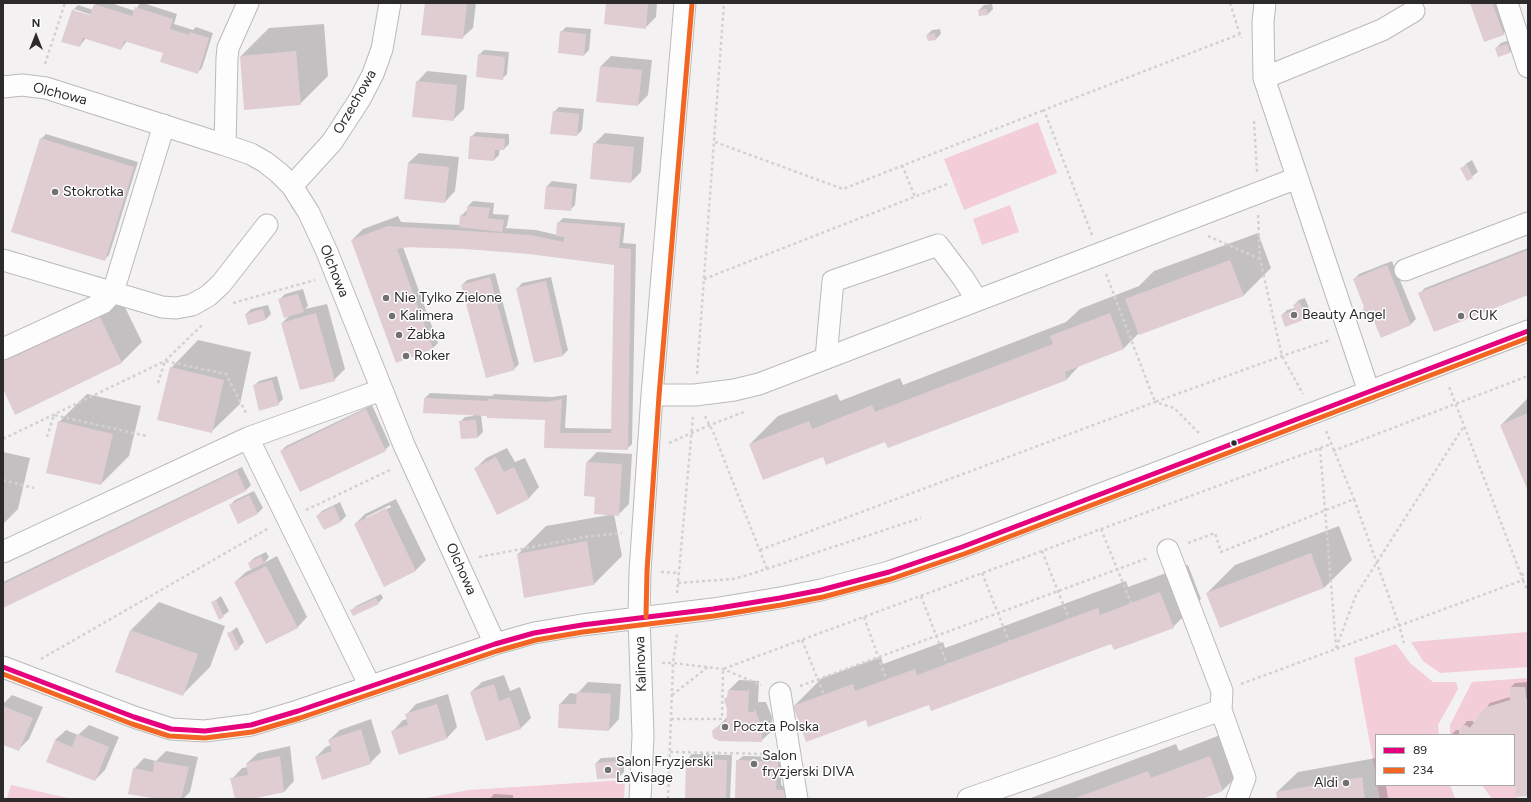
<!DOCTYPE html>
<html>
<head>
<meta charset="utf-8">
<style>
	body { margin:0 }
	#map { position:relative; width:1531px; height:802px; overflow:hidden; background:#f4f1f2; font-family:Figtree,sans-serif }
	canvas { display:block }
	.frame { position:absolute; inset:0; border:4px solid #2c2a2b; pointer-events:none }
	.legend { position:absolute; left:1375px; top:734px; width:140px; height:52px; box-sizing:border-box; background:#fff; border:1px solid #abaaaa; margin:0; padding:5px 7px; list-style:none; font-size:12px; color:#2c2a2b }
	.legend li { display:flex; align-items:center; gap:8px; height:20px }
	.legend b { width:20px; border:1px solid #abaaaa }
	.north { position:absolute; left:16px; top:16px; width:40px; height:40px; -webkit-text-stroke:3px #fff; paint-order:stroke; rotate:0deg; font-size:11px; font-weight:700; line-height:16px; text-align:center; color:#2c2a2b }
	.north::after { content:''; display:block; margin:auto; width:14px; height:18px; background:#2c2a2b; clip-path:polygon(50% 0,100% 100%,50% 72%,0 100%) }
</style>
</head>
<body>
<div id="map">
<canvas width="1531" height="802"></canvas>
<div class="frame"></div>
<ul class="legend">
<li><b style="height:5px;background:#e5007d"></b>89</li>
<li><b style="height:5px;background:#f26522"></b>234</li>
</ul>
<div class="north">N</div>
</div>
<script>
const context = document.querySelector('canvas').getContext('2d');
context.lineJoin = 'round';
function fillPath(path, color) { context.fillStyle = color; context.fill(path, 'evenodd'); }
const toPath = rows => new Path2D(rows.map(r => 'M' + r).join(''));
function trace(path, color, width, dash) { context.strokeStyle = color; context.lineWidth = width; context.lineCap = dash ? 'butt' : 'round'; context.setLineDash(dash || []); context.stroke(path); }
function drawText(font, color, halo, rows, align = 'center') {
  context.font = font + ' Figtree,sans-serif'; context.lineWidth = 3; context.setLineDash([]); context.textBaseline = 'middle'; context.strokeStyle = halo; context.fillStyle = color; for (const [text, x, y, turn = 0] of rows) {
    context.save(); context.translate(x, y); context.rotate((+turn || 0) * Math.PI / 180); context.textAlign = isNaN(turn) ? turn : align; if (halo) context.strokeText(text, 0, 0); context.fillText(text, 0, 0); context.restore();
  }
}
fillPath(toPath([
	[1038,122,1057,173,964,210,944,159],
	[1010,205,1019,232,982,245,973,219],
	[1528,632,1528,667,1440,673,1423,661,1411,642],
	[1396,644,1410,663,1433,682,1456,682,1458,689,1438,725,1439,735,1376,735,1376,776,1354,658],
	[1528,678,1528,698,1526,698,1525,687,1509,687,1510,700,1484,708,1470,728,1466,726,1461,726,1459,730,1459,734,1450,735,1450,725,1472,682],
	[625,780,624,799,421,799,469,790],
	[11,785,72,799,3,799,3,797,7,798],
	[1377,785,1450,785,1455,798,1380,799],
	[1482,785,1515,786,1517,799,1492,799]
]), '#f3cdd7');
fillPath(toPath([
	[96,3,111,3,135,11,140,3,143,3,177,14,174,24,193,30,196,27,213,33,202,68,197,73,164,52,127,41,121,49,86,38,80,46,62,41,73,10,78,5,93,10],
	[74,9,95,16,95,17,74,11],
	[426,3,476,3,473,28,462,38,422,34],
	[607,3,657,3,656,17,645,28],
	[1472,3,1499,3,1508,29,1503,34],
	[992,4,993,9,988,14,979,10,984,5],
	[324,24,328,76,300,104,241,56,269,28],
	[566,27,591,29,589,50,584,55,561,32],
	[940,29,941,34,936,39,928,40,927,35,932,30],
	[1512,39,1515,47,1510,52,1499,56,1496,48,1501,43],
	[484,50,509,52,507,74,502,79,479,55],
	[611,56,652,60,648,95,638,105,601,66],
	[427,71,467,75,464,109,453,120,417,82],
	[559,107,584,109,582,130,577,135,554,112],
	[476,132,509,134,509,144,504,149,500,149,499,155,494,160,471,137],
	[605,133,644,137,641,172,631,182,594,144],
	[46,134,138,162,109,255,104,260,41,139],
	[419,153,459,157,455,191,445,202,408,163],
	[1472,160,1478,172,1467,180,1462,168,1467,163],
	[552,181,577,184,575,205,570,210,547,186],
	[473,201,494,203,493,214,509,215,507,226,505,228,536,230,557,235,558,223,563,218,625,223,623,243,636,244,632,444,627,449,545,447,546,419,481,415,483,432,478,437,461,438,460,422,465,417,473,416,473,415,425,398,430,393,492,396,494,394,552,397,567,395,565,428,612,429,615,264,529,253,465,248,403,247,438,343,433,348,352,240,363,229,398,216,401,222,460,225,461,216,466,211,468,211,468,206],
	[1258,233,1271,268,1243,296,1139,333,1123,349,1080,365,1067,379,886,440,824,456,750,444,778,416,837,394,840,401,900,378,903,385,1066,322,1080,309,1139,286,1154,271],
	[1528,248,1528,294,1420,293,1425,288],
	[1392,261,1416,319,1411,324,1382,336,1372,313,1365,307,1354,279,1359,274],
	[495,273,519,364,514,369,462,285,467,280],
	[551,277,568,350,563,355,535,362,517,289,522,283],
	[303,289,308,306,305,309,327,304,345,369,334,380,282,323,290,315,280,299,285,294],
	[118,293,142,342,122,362,16,413,3,387],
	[1305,298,1311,313,1306,318,1286,325,1282,315,1287,310,1295,308,1294,305,1299,300],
	[268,305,271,314,266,319,249,324,246,314,251,309],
	[198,340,251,352,240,404,212,431,171,368],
	[277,376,283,399,278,404,254,386,259,381],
	[87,394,141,406,129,456,101,484,59,422],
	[1528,398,1528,489,1501,425],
	[372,405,390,445,385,450,281,451,286,446],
	[507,448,515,462,525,458,539,487,529,498,497,513,476,468,486,458],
	[3,452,30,458,18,509,3,524],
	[597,452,632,454,629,504,618,515,614,514,622,556,594,584,518,554,546,526,609,515,596,496,587,462],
	[242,467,251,485,246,490,3,607,3,582],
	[254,491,263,508,258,513,230,505,235,500],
	[396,499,426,560,415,571,355,524,365,514],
	[390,505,391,507,366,519,366,517],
	[340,502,346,516,341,521,317,516,322,511],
	[1339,526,1352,560,1324,588,1207,593,1235,565],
	[266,552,269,557,264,563,277,556,307,617,297,628,235,582,246,572,252,569,249,563,254,558],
	[1188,565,1201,599,1173,627,1112,643,929,703,866,719,794,706,822,678,881,657,883,664,943,642,945,648,1126,581,1128,587],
	[381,594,383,598,378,603,351,611,356,606],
	[221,596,229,611,220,618,212,603],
	[159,602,225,626,210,667,182,695,131,630],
	[237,627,244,642,239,647,228,634],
	[504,675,510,691,520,687,531,718,520,729,471,692,482,682],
	[739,680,759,681,758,702,766,702,772,717,772,731,761,741,713,732,727,717,728,709,725,699,728,696,728,691],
	[588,682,621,684,619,719,609,730,559,727,560,704,570,693,577,694],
	[1528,682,1528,795,1516,785,1514,785,1514,735,1451,735,1456,730,1460,730,1467,721,1472,721,1475,723,1490,703,1510,697,1510,688,1515,683],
	[448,694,457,727,447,738,393,731,403,720,407,719,406,715,416,704],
	[12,695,43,707,29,739,18,750,3,744,3,704],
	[371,719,381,752,370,763,316,757,326,747,331,745,329,740,340,730],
	[89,725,119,737,105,770,95,780,55,740,66,730,78,735],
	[1238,728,1251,762,1223,790,1200,799,1028,799,1176,744,1179,751],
	[290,746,294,781,284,792,247,799,236,799,232,779,242,768,248,767,247,763,258,753],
	[166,751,198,757,190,792,183,799,163,799,134,769,144,758,156,761],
	[692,754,732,755,730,799,686,799,687,759],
	[743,756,782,757,781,783,782,786,796,786,795,799,736,799,737,761],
	[624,757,624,772,619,777,596,763,601,758],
	[1376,758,1376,785,1386,785,1388,799,1278,799,1277,792,1298,772],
	[494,794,513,795,513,799,490,799]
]), '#0003');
fillPath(toPath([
	[425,3,467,4,463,39,421,35],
	[606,3,648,3,646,29,604,24],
	[1470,3,1492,3,1504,35,1484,42],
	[94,4,132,16,135,7,173,19,170,29,189,35,190,32,209,38,198,74,160,62,163,53,124,41,121,50,83,38,80,47,61,42,72,10,90,15],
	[987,9,988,15,979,16,978,10],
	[560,31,586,34,584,56,558,53],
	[935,33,936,40,928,41,926,35],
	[1507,44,1510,53,1498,57,1495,48],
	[296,51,301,105,244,110,240,56],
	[478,54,505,57,503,80,476,77],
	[600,66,642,70,638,106,596,102],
	[416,81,457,85,454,121,412,117],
	[553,111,579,114,577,136,550,134],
	[470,136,505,139,504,150,495,150,494,161,468,159],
	[40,138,134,167,105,261,11,232],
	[593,143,634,147,631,183,590,179],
	[408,163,449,167,445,203,404,199],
	[1467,165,1473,178,1467,181,1460,168],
	[546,186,573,189,571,211,544,209],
	[467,206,490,208,488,218,477,217,504,220,502,232,459,227,460,215,466,216],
	[557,222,621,227,619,248,631,249,628,450,544,448,545,420,487,418,487,416,423,413,424,398,488,401,488,399,546,402,562,399,560,433,611,433,614,265,529,254,465,249,410,247,397,249,433,349,396,363,351,240,388,226,530,235,564,242,564,237,556,236],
	[1528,250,1528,295,1434,332,1418,293],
	[1230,260,1244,296,1139,335,1125,299],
	[1387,265,1411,325,1381,338,1371,314,1362,311,1364,307,1353,279],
	[490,277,515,370,486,378,461,285],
	[546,281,563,356,534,363,516,288],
	[298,294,304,312,284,318,278,299],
	[1300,302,1306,319,1285,327,1281,315,1295,310,1293,305],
	[263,309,266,320,248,325,245,314],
	[98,313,122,363,15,415,3,389,3,359],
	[316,313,335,381,300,390,281,323],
	[1110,313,1124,349,1065,372,1067,380,888,448,885,442,826,465,823,457,763,480,749,444,809,421,812,429,872,405,875,412,1053,344,1050,336],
	[170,367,224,380,212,433,157,420],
	[272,380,279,405,259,411,253,385],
	[366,409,386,451,300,492,280,451],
	[1528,413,1528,491,1500,425],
	[476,420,478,438,461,439,459,421],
	[58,421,113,434,101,485,46,473],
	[496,457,504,472,514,467,529,499,497,515,474,468],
	[586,462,622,464,619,516,594,514,595,497,584,496],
	[237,471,246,491,3,608,3,584],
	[249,495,258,514,238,524,229,505],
	[334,506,341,522,324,530,316,516],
	[386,508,416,571,384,587,354,524],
	[587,541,594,585,524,598,517,554],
	[1311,553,1324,588,1220,628,1206,593],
	[261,556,264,563,251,570,248,563],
	[266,566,298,628,266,644,234,582],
	[1160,592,1174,628,1114,650,1111,644,931,711,929,705,868,727,866,720,806,742,793,706,853,684,855,691,915,669,917,675,1098,608,1100,615],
	[376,598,379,604,353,616,350,610],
	[216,600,224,617,219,620,211,602],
	[130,630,198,654,183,696,115,672],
	[232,631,240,648,235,651,227,633],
	[494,684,499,701,510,697,521,729,486,741,470,692],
	[1509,687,1525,687,1526,698,1528,698,1528,796,1516,797,1515,786,1514,786,1514,735,1459,735,1459,730,1461,726,1466,725,1470,728,1484,708,1510,700],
	[748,689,749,689,748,712,754,712,755,709,762,728,762,742,719,741,713,738,712,731,716,727,726,726,727,709,724,699,727,698,728,690,748,691],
	[577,692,611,694,609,731,558,728,559,704,576,704],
	[437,704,447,739,399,755,391,731,408,725,405,714],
	[3,706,33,718,19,751,3,745],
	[361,729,371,764,322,780,315,757,332,751,328,740],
	[77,734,109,747,95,781,46,762,55,740,72,747],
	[280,756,284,792,252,799,235,799,230,778,248,775,246,763],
	[1210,756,1223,791,1202,799,1073,799,1148,771,1151,778],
	[686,759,727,760,726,799,685,799],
	[736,760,778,762,776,788,777,790,791,790,791,799,735,799],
	[154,761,189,767,181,799,158,799,128,794,133,768,153,772],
	[619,761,620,778,597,779,595,763],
	[1362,777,1365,799,1277,799,1276,792]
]), '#dfcdd2');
const minor = toPath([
	[1265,3,1263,22,1264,78,1369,392],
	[1507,3,1528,67],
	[1264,78,1382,30,1414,11],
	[3,87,22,85,46,88,225,145,251,154,265,162,279,173,292,186,309,213,327,252,404,445,495,644],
	[225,145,227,58,228,48,248,3],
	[292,186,332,142,360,99,373,74,382,49,390,3],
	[3,260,162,307,176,308,192,305,208,296,221,284,267,225],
	[1405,270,1528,223],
	[3,349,103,303,113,292,164,125],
	[826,358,833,281,938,245,963,278,977,300],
	[652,395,695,395,734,390,759,384,1297,178],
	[248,438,365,676,369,687],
	[3,552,248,438,381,390],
	[3,667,134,717,171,729,205,731,251,725,298,711,495,644,534,633,582,625,713,609,780,598,821,590,889,572,962,547,1528,331],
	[780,693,797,799],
	[1221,710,1245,778,1237,799],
	[640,799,643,736,639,617,640,571,652,395,685,3],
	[968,799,1221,710,1222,691,1168,550]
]);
trace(minor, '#bbb9ba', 23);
trace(toPath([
	[1230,3,1241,38],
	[45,64,65,3],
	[1254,121,1257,172],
	[715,142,843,189,1044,110],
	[902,165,915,197],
	[1258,215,1260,259,1282,356,1303,394],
	[1092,235,1044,110,1240,34],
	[1208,236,1260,259],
	[1106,274,1155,402,1282,356,1330,340],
	[704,279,950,183],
	[233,303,315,280],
	[697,374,724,3],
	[158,383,165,361,226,374,247,415],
	[705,416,714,434,767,569],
	[1326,431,1354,499],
	[47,437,54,415,147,436],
	[3,439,165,361,202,325],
	[669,443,710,425,744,412],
	[1320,448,1336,646],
	[1333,451,1528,376],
	[3,480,34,488],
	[306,510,392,469],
	[1101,529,1131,603],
	[1188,543,1215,533,1221,552,1354,499,1399,625,1404,643],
	[760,550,1155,402,1174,408,1199,433],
	[1042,551,1069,619],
	[479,557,585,537,622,533],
	[661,572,679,573],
	[982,573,1009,641],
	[1521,575,1528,573],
	[1523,580,1528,592],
	[678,583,733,579,748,575,921,518],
	[677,593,693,417],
	[921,596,947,664],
	[864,617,886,679],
	[802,640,824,695],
	[1336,648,1356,595,1464,426],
	[41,659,269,528],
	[662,663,673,663,723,669,761,685],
	[1241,684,1523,580,1448,384],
	[800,686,1148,558],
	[672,695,708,667],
	[671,719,722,719,723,669,1331,444],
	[670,752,769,754],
	[668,799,673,663,677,634]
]), '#d2d1d1', 2.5, [3, 3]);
trace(minor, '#fdfdfd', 21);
trace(toPath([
	[3,667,134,717,171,729,205,731,251,725,298,711,495,644,534,633,582,625,713,609,780,598,821,590,889,572,962,547,1528,331]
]), '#e5007d', 5);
trace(toPath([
	[646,617,647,571,659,396,692,4],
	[3,674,132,724,169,736,205,738,252,732,300,718,497,651,536,640,583,632,714,616,781,605,823,597,891,579,964,554,1528,338]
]), '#f26522', 5);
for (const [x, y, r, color] of [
	[55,192,4,"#727071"],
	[386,298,4,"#727071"],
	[1294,315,4,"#727071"],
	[392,316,4,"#727071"],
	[1461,316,4,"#727071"],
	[399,335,4,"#727071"],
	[406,356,4,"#727071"],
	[1234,443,3.5,"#2c2a2b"],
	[725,727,4,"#727071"],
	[754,764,4,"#727071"],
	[608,770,4,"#727071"],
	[1346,783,4,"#727071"]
]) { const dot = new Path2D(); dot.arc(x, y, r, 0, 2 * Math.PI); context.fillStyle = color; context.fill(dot); trace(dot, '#fff', 1.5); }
drawText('14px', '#2c2a2b', '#fff', [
	["Olchowa",60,94,14],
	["Orzechowa",355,102,-60],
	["Olchowa",334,271,68],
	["Olchowa",461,569,66],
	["Kalinowa",641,664,-92]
]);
drawText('14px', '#2c2a2b', '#fff', [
	["Stokrotka",63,192],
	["Nie Tylko Zielone",394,298],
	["Beauty Angel",1302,315],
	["Kalimera",400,316],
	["CUK",1469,316],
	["Żabka",407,335],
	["Roker",414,356],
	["Poczta Polska",733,727],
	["Salon",762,756],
	["fryzjerski DIVA",762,772],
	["Salon Fryzjerski",616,762],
	["LaVisage",616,778],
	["Aldi",1338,783,"right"]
], 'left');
</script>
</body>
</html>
